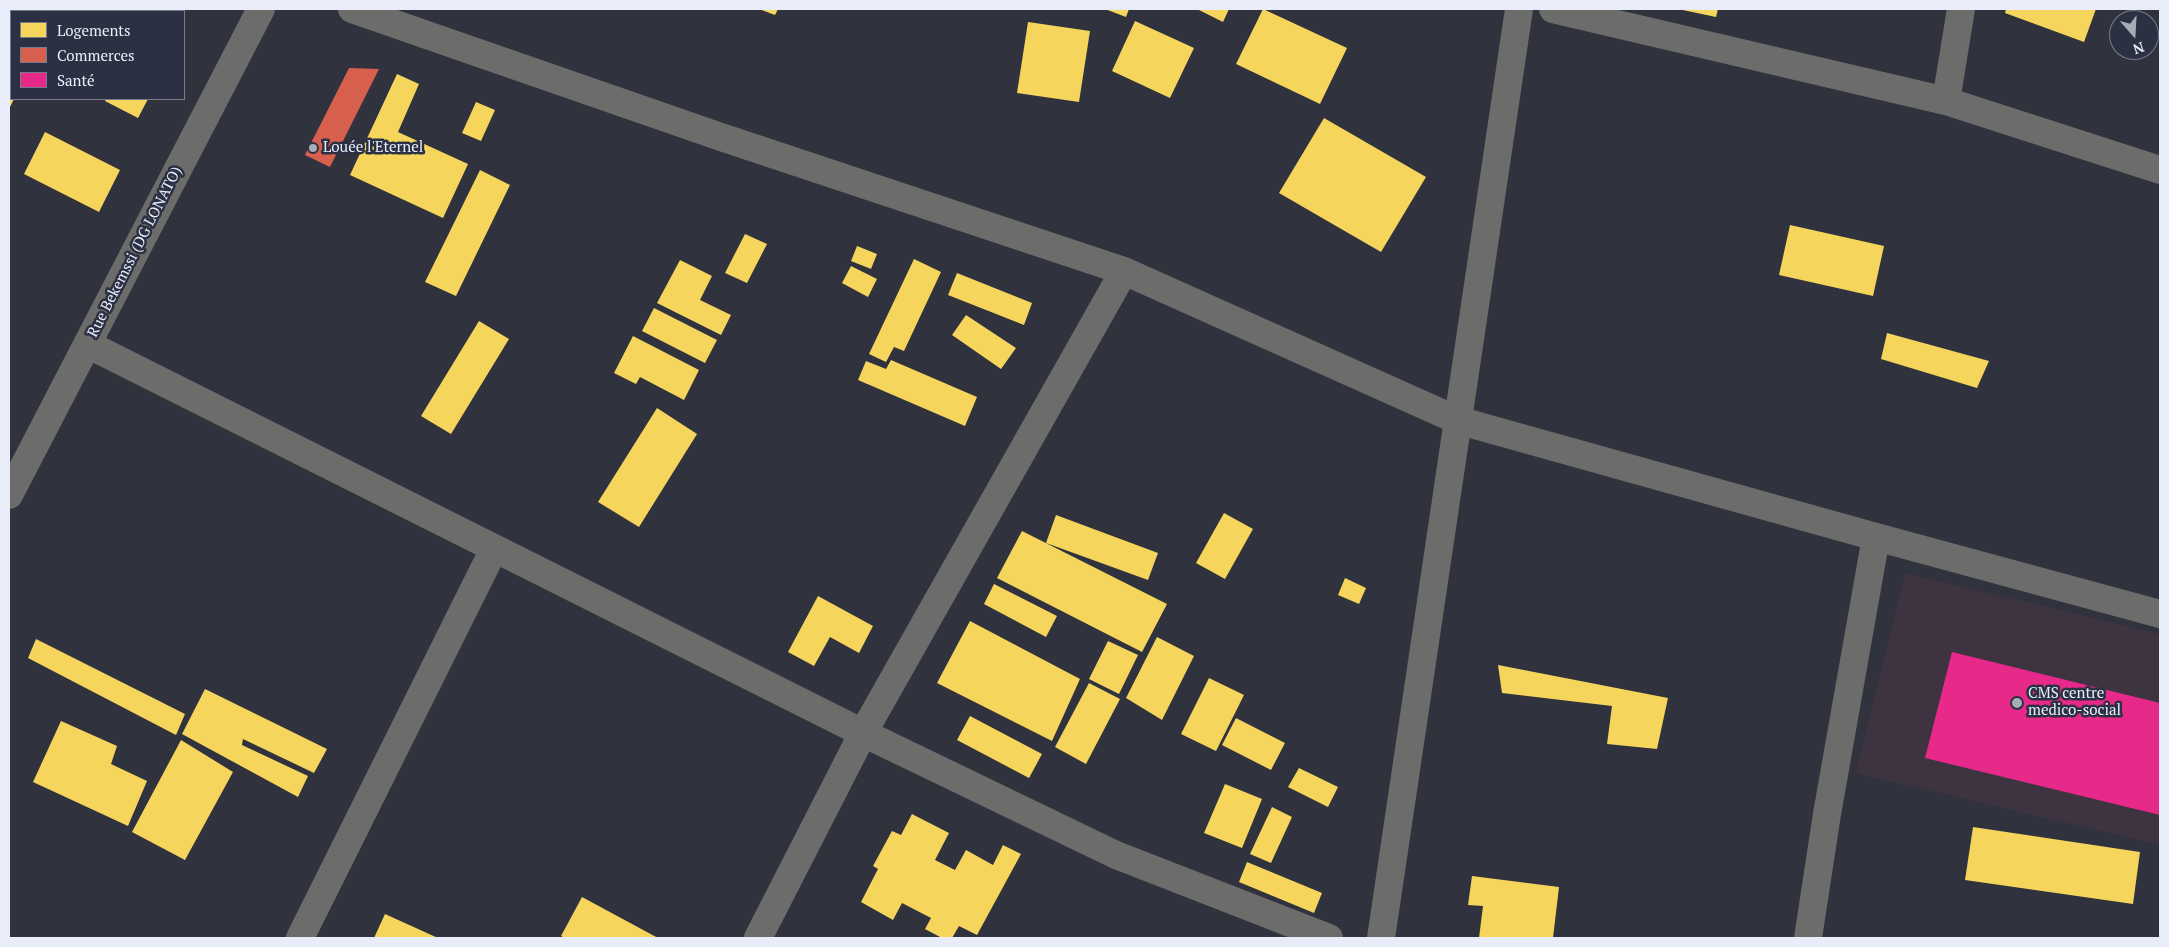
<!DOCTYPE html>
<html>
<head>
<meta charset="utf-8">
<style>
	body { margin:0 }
	#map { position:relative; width:2169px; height:947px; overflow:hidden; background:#30333d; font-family:"PT Serif",serif }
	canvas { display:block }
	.frame { position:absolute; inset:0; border:10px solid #e9edf9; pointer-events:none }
	.legend { position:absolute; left:10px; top:10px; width:175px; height:90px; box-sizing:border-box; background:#2b3042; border:1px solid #777c8b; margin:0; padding:6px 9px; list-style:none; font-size:15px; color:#e9edf9 }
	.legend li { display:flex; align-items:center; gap:10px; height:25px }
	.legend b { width:25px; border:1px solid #777c8b }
	.north { position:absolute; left:2109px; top:10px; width:50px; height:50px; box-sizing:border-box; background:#2b3042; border:1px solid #777c8b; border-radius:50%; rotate:161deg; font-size:14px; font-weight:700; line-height:20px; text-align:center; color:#e9edf9 }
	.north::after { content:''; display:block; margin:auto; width:18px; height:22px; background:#a8acb7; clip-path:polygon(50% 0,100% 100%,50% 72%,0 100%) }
</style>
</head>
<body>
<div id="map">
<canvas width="2169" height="947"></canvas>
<div class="frame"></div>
<ul class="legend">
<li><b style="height:14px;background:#f6d55c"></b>Logements</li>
<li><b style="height:14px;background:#d6604d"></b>Commerces</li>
<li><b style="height:14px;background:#e7298a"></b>Santé</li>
</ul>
<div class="north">N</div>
</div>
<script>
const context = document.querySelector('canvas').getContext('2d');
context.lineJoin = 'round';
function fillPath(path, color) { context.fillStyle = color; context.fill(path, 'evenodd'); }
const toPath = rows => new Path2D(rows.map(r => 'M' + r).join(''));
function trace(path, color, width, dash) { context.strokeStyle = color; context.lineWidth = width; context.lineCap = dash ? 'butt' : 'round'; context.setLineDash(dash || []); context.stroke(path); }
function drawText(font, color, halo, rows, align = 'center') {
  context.font = font + ' "PT Serif",serif'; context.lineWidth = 5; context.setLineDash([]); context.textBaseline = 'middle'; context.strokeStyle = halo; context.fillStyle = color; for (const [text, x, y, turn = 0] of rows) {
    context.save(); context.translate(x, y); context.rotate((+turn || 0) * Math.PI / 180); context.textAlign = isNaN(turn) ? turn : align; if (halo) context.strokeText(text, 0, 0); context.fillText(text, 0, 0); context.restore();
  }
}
fillPath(toPath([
	[1905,573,2160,634,2160,845,1856,773]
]), '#3e3341');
fillPath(toPath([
	[759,9,778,9,775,15],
	[1105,9,1129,9,1126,17],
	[1197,9,1229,9,1223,22],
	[1263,9,1347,48,1320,104,1236,64],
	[1678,9,1718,9,1716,17],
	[2006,9,2096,9,2084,42,2005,13],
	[1135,21,1194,48,1170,98,1112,71],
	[1028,22,1090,31,1079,102,1017,93],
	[9,64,11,65,11,99,14,99,9,109],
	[397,74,419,84,398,132,468,164,443,218,350,175],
	[106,99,148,99,138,118,105,101],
	[476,102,495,110,481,141,462,133],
	[1324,118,1426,177,1381,252,1279,193],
	[45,132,120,170,99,212,24,174],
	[480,170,510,185,456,296,425,282],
	[1790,225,1884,246,1873,296,1779,275],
	[745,234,767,244,747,283,725,273],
	[857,246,877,254,871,269,851,261],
	[914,259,941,272,904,351,894,347,886,362,869,354],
	[680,260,712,276,700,300,731,315,721,335,657,303],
	[851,266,877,279,868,297,842,283],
	[957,273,1032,303,1024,325,948,295],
	[654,308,717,340,705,363,642,331],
	[966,315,1016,348,1001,369,952,335],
	[479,321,509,339,451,434,421,416],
	[1887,333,1989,361,1977,388,1881,359],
	[633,336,699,370,684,400,640,377,636,384,614,373],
	[891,360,977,397,965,426,858,380,866,361,886,369],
	[657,408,697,434,639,527,598,502],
	[1224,513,1253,529,1225,579,1196,563],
	[1056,515,1158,553,1148,580,1046,543],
	[1022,531,1167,604,1142,652,997,578],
	[1345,578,1366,588,1359,604,1338,595],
	[994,584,1057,616,1046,637,984,604],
	[818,596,873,626,859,653,830,637,814,666,788,652],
	[970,621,1080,679,1052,741,937,683],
	[1157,637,1194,656,1162,720,1126,698],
	[36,639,185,714,176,735,28,658],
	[1108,641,1138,655,1119,694,1089,679],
	[1498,665,1668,698,1657,749,1607,744,1612,706,1502,693],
	[1209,678,1244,695,1216,751,1181,734],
	[1089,683,1120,699,1086,764,1055,747],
	[205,689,327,749,314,773,243,739,242,745,308,776,298,797,182,734],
	[970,716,1042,754,1029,778,957,740],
	[1236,718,1285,743,1271,770,1222,745],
	[61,721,117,746,111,764,147,781,128,826,33,782],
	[181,740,233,772,185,860,132,832],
	[1299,768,1338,787,1328,807,1288,787],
	[1225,784,1262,799,1242,848,1204,833],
	[1272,807,1292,817,1271,863,1250,854],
	[912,814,949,833,935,860,955,870,966,850,993,865,1003,845,1021,854,977,935,959,926,952,938,942,938,925,929,931,918,902,903,893,920,861,902,878,869,873,866,892,831,901,835],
	[1973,827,2140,852,2133,904,1965,880],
	[1247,862,1322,893,1314,913,1239,882],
	[1472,876,1559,887,1553,938,1479,938,1483,906,1468,905],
	[582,897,658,938,565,938,561,936],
	[385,914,438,938,374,938]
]), '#f6d55c');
fillPath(toPath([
	[349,68,379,69,330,167,305,155]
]), '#d6604d');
fillPath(toPath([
	[1952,652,2160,703,2160,815,1925,758]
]), '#e7298a');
trace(toPath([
	[352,9,718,136,1124,271,1457,420,1876,537,2160,614],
	[1553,9,1946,101,2160,170],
	[1946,101,1961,9],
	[87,344,863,733,1116,855,1329,938],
	[9,495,261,9],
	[300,938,494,549],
	[758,938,863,733,1124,271],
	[1381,938,1519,9],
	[1808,938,1827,814,1876,537]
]), '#6c6c6a', 28);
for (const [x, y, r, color] of [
	[313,148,5,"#a8acb7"],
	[2017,703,6,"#a8acb7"]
]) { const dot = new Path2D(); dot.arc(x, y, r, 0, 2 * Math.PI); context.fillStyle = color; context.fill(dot); trace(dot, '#2b3042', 2); }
drawText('15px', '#e9edf9', '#2b3042', [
	["Louée l'Eternel",323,148],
	["CMS centre",2028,694],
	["medico-social",2028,711]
], 'left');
drawText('15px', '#e9edf9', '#2b3042', [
	["Rue Bekemssi (DG LONATO)",135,252,-63]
]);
</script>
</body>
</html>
